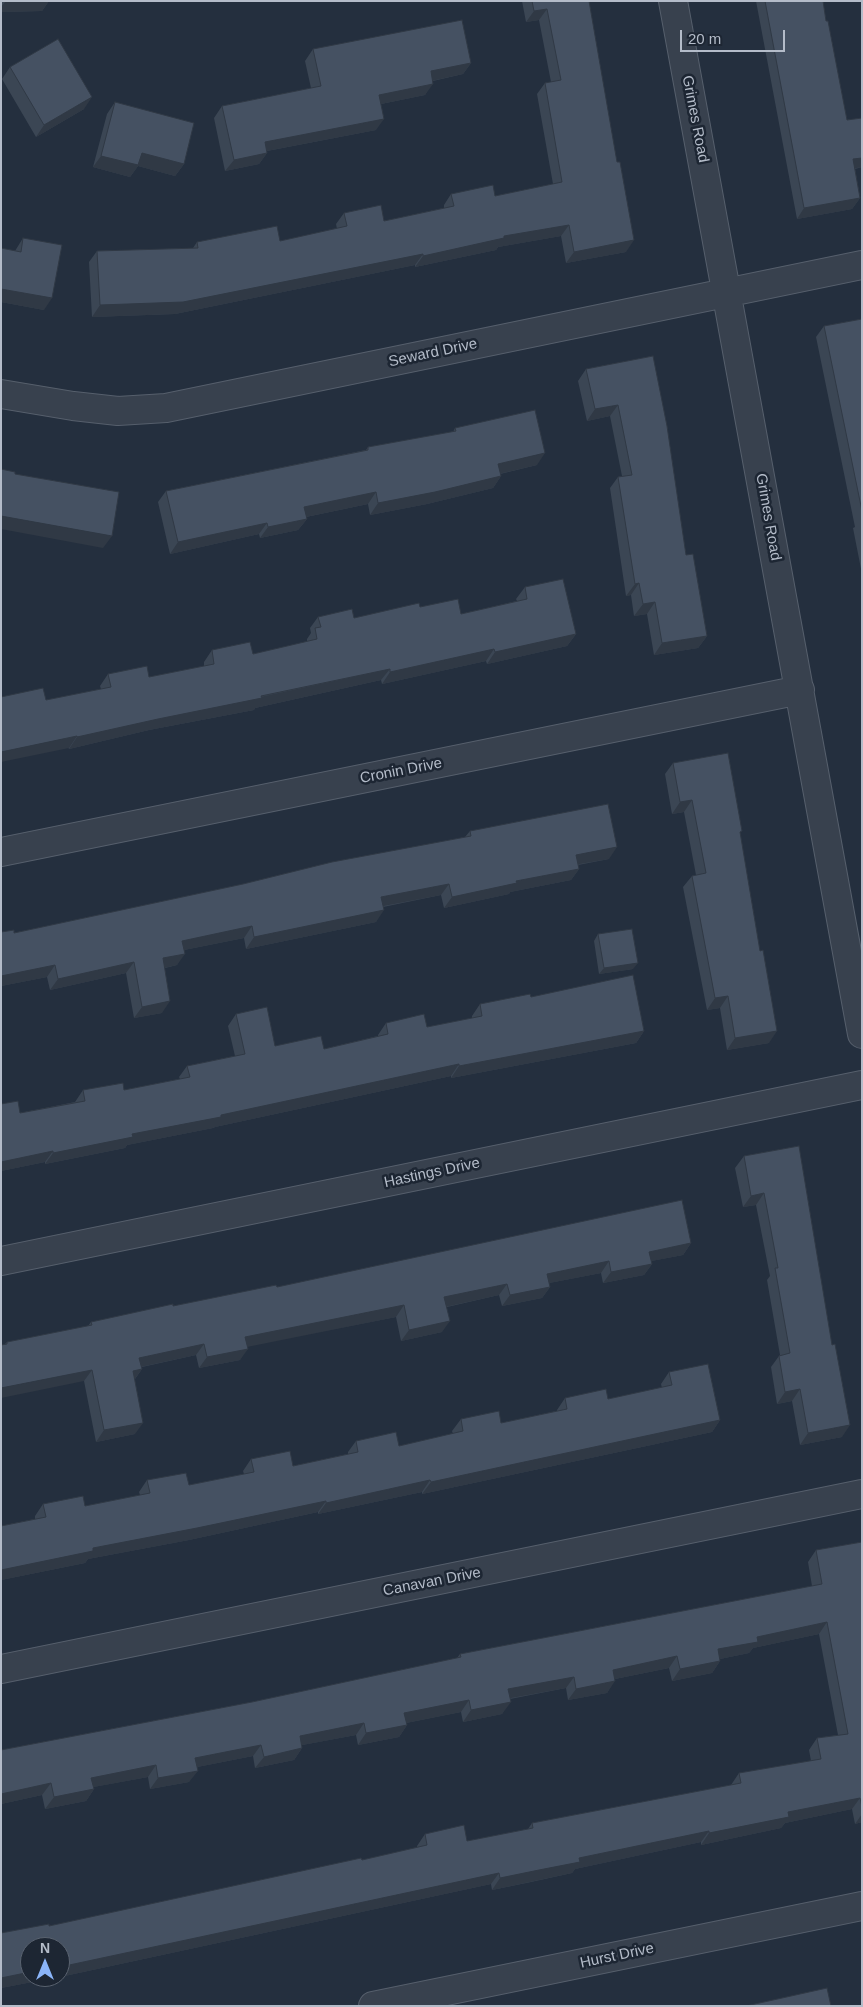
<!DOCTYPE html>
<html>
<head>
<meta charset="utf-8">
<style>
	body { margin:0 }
	#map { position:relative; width:863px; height:2007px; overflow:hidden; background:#242f3e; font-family:Helvetica,sans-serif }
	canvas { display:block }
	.frame { position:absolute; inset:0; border:2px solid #b4bcc9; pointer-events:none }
	.north { position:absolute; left:20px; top:1937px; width:50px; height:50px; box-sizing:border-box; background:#1d2633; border:1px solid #59626f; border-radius:50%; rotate:0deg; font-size:14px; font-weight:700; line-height:20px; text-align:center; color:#b4bcc9 }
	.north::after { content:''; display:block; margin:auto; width:18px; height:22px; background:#8ab4f8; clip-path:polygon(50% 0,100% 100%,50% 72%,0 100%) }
	.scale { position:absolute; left:680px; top:30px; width:105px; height:22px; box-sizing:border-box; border:2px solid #b4bcc9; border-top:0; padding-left:6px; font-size:15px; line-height:18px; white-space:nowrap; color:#b4bcc9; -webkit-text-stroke:4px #1d2633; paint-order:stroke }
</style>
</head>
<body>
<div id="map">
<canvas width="863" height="2007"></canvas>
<div class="frame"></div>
<div class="north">N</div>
<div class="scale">20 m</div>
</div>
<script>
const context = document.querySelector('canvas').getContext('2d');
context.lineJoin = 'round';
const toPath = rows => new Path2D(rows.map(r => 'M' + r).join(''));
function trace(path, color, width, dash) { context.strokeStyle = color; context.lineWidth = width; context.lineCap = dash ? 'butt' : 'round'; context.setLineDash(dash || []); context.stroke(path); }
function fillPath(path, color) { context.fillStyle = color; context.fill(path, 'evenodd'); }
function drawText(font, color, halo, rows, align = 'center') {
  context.font = font + ' Helvetica,sans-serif'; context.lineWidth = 5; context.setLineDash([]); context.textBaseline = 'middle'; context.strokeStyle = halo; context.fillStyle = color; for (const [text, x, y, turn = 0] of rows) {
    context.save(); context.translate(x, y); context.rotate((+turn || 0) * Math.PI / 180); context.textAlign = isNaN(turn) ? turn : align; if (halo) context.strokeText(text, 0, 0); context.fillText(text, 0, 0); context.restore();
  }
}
const minor = toPath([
	[673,1,862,1034],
	[1,394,73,406,118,411,166,408,862,265],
	[1,852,800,690],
	[1,1261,862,1085],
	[1,1669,862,1494],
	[373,2006,862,1906]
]);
trace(minor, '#565f6c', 30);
trace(minor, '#38414e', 28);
fillPath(toPath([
	[1,1,49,1,42,11,1,12],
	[522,1,589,1,626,252,566,263,561,236,498,247,496,250,415,267,415,265,175,314,92,317,89,262,97,251,193,248,197,242,280,241,337,229,336,224,344,213,384,221,444,208,444,205,451,194,495,196,553,184,537,94,545,83,551,82,539,20,526,22],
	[756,1,823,1,826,21,847,120,862,118,862,167,855,169,860,198,852,209,797,219],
	[313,49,471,63,463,74,433,81,425,95,381,104,376,130,267,151,267,153,259,164,225,171,214,118,222,106,311,88,305,61],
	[10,67,84,109,36,137,2,79],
	[115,102,184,164,175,176,138,166,130,177,93,167,107,114],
	[23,238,44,310,1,302,1,248,15,251],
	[862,319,862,574,853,528,855,527,816,337,824,326],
	[653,356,686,555,707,636,698,648,654,655,647,614,634,616,631,595,626,596,610,488,618,477,622,476,610,416,587,421,578,381,586,369],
	[455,428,537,465,500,474,501,476,493,488,427,504,370,515,368,504,306,517,307,519,298,530,260,538,259,534,170,554,158,502,166,491,366,450,368,447,453,432],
	[525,587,576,634,567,646,487,664,486,661,382,684,381,680,255,708,254,710,149,730,69,749,46,700,101,689,100,686,108,674,149,677,204,666,204,662,212,650,253,654,307,642,307,639,311,633,310,628,318,617,354,618,420,607,461,614,517,601,516,599],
	[673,763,740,835,769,1043,727,1050,720,1008,707,1010,683,887,692,876,696,875,684,812,672,814,665,774],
	[470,831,609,859,578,865,579,869,571,880,510,892,509,894,444,908,441,895,383,907,376,922,246,949,244,938,184,950,177,965,165,968,162,1013,134,1018,126,973,50,990,47,977,1,986,1,932,14,933,465,837],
	[598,934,633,969,599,974,594,941],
	[531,997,644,1031,636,1043,451,1078,451,1076,215,1127,213,1128,127,1145,125,1148,45,1164,45,1162,1,1171,1,1104,20,1113,75,1102,83,1090,124,1090,180,1079,179,1077,187,1066,235,1056,228,1026,236,1014,275,1046,324,1049,378,1036,378,1035,386,1023,427,1027,472,1018,472,1016,480,1004],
	[799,1146,842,1437,800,1445,792,1401,777,1404,771,1367,779,1356,780,1355,767,1280,770,1276,756,1205,743,1207,735,1168,744,1156],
	[691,1243,683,1255,651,1261,652,1264,644,1275,603,1283,601,1273,549,1283,550,1287,542,1298,502,1306,499,1295,447,1307,442,1332,401,1341,396,1317,247,1346,240,1360,199,1368,196,1355,142,1367,142,1369,135,1379,135,1434,96,1442,84,1381,5,1344,7,1342,88,1326,91,1322,277,1287],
	[669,1372,720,1420,712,1432,422,1494,422,1492,318,1514,318,1512,189,1540,88,1559,85,1563,1,1580,1,1526,35,1519,35,1516,43,1504,85,1506,140,1495,139,1492,147,1480,189,1485,244,1474,243,1471,251,1459,293,1466,348,1454,348,1452,356,1441,399,1446,453,1434,452,1431,461,1419,501,1423,557,1411,557,1410,565,1398,608,1399,662,1388,661,1384],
	[862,1542,862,1822,855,1824,852,1809,785,1823,781,1828,701,1845,701,1842,575,1869,572,1873,531,1882,492,1890,491,1884,60,1977,60,1947,30,1977,58,1977,1,1988,1,1933,49,1926,362,1860,417,1848,417,1846,425,1834,467,1841,528,1829,532,1823,731,1785,739,1773,811,1761,809,1750,817,1738,838,1735,819,1634,753,1648,749,1653,720,1659,720,1661,712,1673,672,1681,669,1668,615,1679,607,1693,568,1700,566,1688,510,1699,502,1714,463,1722,461,1712,406,1723,407,1725,399,1737,358,1745,356,1735,302,1745,302,1748,294,1760,255,1768,253,1756,197,1767,189,1782,150,1789,148,1777,93,1787,94,1789,86,1801,45,1809,42,1795,1,1804,1,1750,252,1702,457,1658,460,1654,812,1586,808,1562,816,1550]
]), '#3b4654');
fillPath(toPath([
	[6,1,49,1,42,11,1,12,1,7],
	[547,9,539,20,526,22,534,11],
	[471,63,463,74,422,83,431,71],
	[433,84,425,95,371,106,379,95],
	[92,97,84,109,36,137,44,125],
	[384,119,376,130,256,153,265,142],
	[142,153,184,164,175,176,138,166,130,177,93,167,101,156],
	[267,153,259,164,225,171,234,160],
	[862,158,862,167,845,170,853,159],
	[860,198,852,209,797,219,804,208],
	[569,225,561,236,498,247,496,250,415,267,423,256,504,236],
	[634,240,626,252,566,263,574,252],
	[423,254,415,265,175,314,92,317,100,305],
	[1,289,52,298,44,310,1,302],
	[618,405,610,416,587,421,595,409],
	[545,453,537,465,490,476,498,464],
	[501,476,493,488,427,504,370,515,378,503],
	[376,492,368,504,296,519,304,507],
	[1,516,112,536,103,548,1,529],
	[307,519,298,530,260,538,268,527],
	[267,523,259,534,170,554,178,542],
	[639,583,631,595,626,596,635,584],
	[655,602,647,614,634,616,643,604],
	[576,634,567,646,487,664,495,652],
	[707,636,698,648,654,655,662,643],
	[494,649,486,661,382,684,390,672],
	[390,669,381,680,255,708,254,710,149,730,69,749,77,737,158,719],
	[77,736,69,748,1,762,1,752],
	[692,800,684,812,672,814,680,802],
	[617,847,609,859,568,866,576,855],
	[579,869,571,880,510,892,509,894,444,908,452,897,516,881],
	[449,884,441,895,373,908,381,897],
	[384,910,376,922,246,949,254,937],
	[252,926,244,938,174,952,182,941],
	[185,954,177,965,155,970,163,958],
	[134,962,126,973,50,990,58,979],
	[638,963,633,969,599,974,604,968],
	[55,965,47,977,1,986,1,976],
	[728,996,720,1008,707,1010,715,998],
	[170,1001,162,1013,134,1018,142,1007],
	[644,1031,636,1043,451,1078,459,1066],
	[777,1031,769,1043,727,1050,735,1038],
	[459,1064,451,1076,215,1127,213,1128,127,1145,125,1148,45,1164,53,1153,132,1134],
	[53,1151,45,1162,1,1171,1,1162],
	[764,1193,756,1205,743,1207,751,1196],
	[691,1243,683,1255,641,1263,649,1252],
	[609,1261,601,1273,539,1285,547,1274],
	[652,1264,644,1275,603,1283,611,1272],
	[507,1284,499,1295,436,1309,444,1297],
	[550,1287,542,1298,502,1306,510,1295],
	[404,1305,396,1317,237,1349,245,1337],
	[450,1321,442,1332,401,1341,409,1330],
	[204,1344,196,1355,131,1369,139,1358],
	[248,1349,240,1360,199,1368,207,1357],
	[142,1369,134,1380,133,1371],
	[92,1370,84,1381,1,1398,1,1388],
	[800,1389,792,1401,777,1404,785,1392],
	[720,1420,712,1432,422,1494,431,1482],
	[143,1423,135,1434,96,1442,104,1430],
	[850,1425,842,1437,800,1445,808,1433],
	[430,1480,422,1492,318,1514,326,1503],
	[326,1501,318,1512,189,1540,88,1559,85,1563,1,1580,1,1570,93,1548],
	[827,1622,819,1634,753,1648,749,1653,710,1661,718,1649,757,1637],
	[677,1656,669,1668,605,1681,613,1670],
	[720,1661,712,1673,672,1681,680,1669],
	[574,1677,566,1688,500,1700,508,1689],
	[615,1681,607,1693,568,1700,576,1689],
	[469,1700,461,1712,396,1725,404,1713],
	[511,1702,502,1714,463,1722,471,1710],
	[364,1723,356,1735,292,1747,300,1736],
	[407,1725,399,1737,358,1745,366,1733],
	[261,1745,253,1756,187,1769,195,1758],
	[302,1748,294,1760,255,1768,264,1757],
	[156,1765,148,1777,83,1789,91,1778],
	[198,1771,189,1782,150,1789,158,1778],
	[51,1783,42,1795,1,1804,1,1794],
	[94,1789,86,1801,45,1809,54,1797],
	[860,1798,852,1809,785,1823,781,1828,701,1845,709,1833,788,1812],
	[862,1814,862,1822,855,1824],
	[709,1831,701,1842,575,1869,572,1873,492,1890,500,1878,579,1858],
	[499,1873,491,1884,60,1977,60,1967],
	[30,1972,30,1977,58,1977,1,1988,1,1978]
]), '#303945');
const building = toPath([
	[532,1,589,1,617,162,620,162,634,240,574,252,569,225,504,236,504,238,423,256,423,254,183,302,100,305,97,251,198,248,197,242,277,226,280,241,347,226,344,213,381,205,384,221,454,206,451,194,493,185,495,196,562,182,545,83,561,80,547,9,534,11,532,1],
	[765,1,823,1,826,21,828,21,847,120,862,118,862,158,853,159,860,198,804,208,765,1],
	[462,20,471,63,431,71,433,84,379,95,384,119,265,142,267,153,234,160,222,106,321,86,313,49,462,20],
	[58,39,92,97,44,125,10,67,58,39],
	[115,102,194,123,184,164,142,153,138,165,101,156,115,102],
	[23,238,62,245,52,298,1,289,1,248,21,252,23,238],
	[862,319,862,511,824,326,862,319],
	[653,356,667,426,686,555,693,554,707,636,662,643,655,602,643,604,639,583,635,584,618,477,632,475,618,405,595,409,586,369,653,356],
	[535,410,545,453,498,464,501,476,435,492,378,503,376,492,304,507,307,519,268,527,267,523,178,542,166,491,368,450,368,447,456,431,455,428,535,410],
	[1,469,15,472,15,474,119,492,112,536,1,516,1,469],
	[563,579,576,634,495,652,494,649,390,672,390,669,261,696,262,698,158,719,77,737,77,736,1,752,1,697,43,688,46,700,111,687,108,674,147,666,149,677,214,664,212,650,250,642,253,654,317,639,315,628,321,627,318,617,352,609,354,618,419,603,420,607,458,599,461,614,527,599,525,587,563,579],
	[728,753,742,831,740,832,760,951,763,950,777,1031,735,1038,728,996,715,998,692,876,706,873,692,800,680,802,673,763,728,753],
	[608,804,617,847,576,855,579,869,516,881,517,883,452,897,449,884,381,897,384,910,254,937,252,926,182,941,185,954,163,958,170,1001,142,1007,134,962,58,979,55,965,1,976,1,932,14,930,14,933,243,884,332,862,471,836,470,831,608,804],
	[632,929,638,963,604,968,598,934,632,929],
	[633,975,644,1031,459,1066,459,1064,221,1115,221,1117,132,1134,133,1137,53,1153,53,1151,1,1162,1,1104,18,1101,20,1113,85,1101,83,1090,123,1083,124,1090,190,1077,187,1066,245,1054,236,1014,267,1007,275,1046,321,1036,324,1049,388,1034,386,1023,424,1014,427,1027,482,1016,480,1004,530,994,531,997,633,975],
	[799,1146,832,1345,835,1344,850,1425,808,1433,800,1389,785,1392,779,1356,790,1353,775,1268,778,1268,764,1193,751,1196,744,1156,799,1146],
	[682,1200,691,1243,649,1252,652,1264,611,1272,609,1261,547,1274,550,1287,510,1295,507,1284,444,1297,450,1321,409,1330,404,1305,245,1337,248,1349,207,1357,204,1344,139,1358,142,1369,133,1371,143,1423,104,1430,92,1370,1,1388,1,1345,7,1344,7,1342,92,1325,91,1322,173,1304,173,1306,276,1285,277,1287,682,1200],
	[708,1364,720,1420,431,1482,430,1480,326,1503,326,1501,197,1528,93,1548,93,1551,1,1570,1,1526,46,1517,43,1504,83,1496,85,1506,150,1493,147,1480,186,1473,189,1485,254,1472,251,1459,290,1451,293,1466,358,1452,356,1441,396,1432,399,1446,463,1431,461,1419,499,1411,501,1423,567,1409,565,1398,606,1389,608,1399,672,1385,669,1372,708,1364],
	[862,1542,862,1807,860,1798,788,1812,789,1817,709,1833,709,1831,579,1858,580,1862,539,1870,500,1878,499,1873,60,1967,60,1947,30,1947,30,1972,1,1978,1,1933,49,1924,49,1926,361,1858,362,1860,427,1845,425,1834,464,1825,467,1841,533,1828,532,1823,741,1783,739,1773,821,1759,817,1738,848,1734,827,1622,757,1637,758,1642,718,1649,720,1661,680,1669,677,1656,613,1670,615,1681,576,1689,574,1677,508,1689,511,1702,471,1710,469,1700,404,1713,407,1725,366,1733,364,1723,300,1736,302,1748,264,1757,261,1745,195,1758,198,1771,158,1778,156,1765,91,1778,94,1789,54,1797,51,1783,1,1794,1,1750,252,1702,461,1657,460,1654,822,1584,816,1550,862,1542],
	[827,1988,831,2006,746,2006,827,1988]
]);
fillPath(building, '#455162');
trace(building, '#303945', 1);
drawText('15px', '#b4bcc9', '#1d2633', [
	["Grimes Road",695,119,79],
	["Seward Drive",433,353,-12],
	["Grimes Road",768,517,80],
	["Cronin Drive",401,771,-11],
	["Hastings Drive",432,1173,-12],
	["Canavan Drive",432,1582,-11],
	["Hurst Drive",617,1956,-12]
]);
</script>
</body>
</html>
